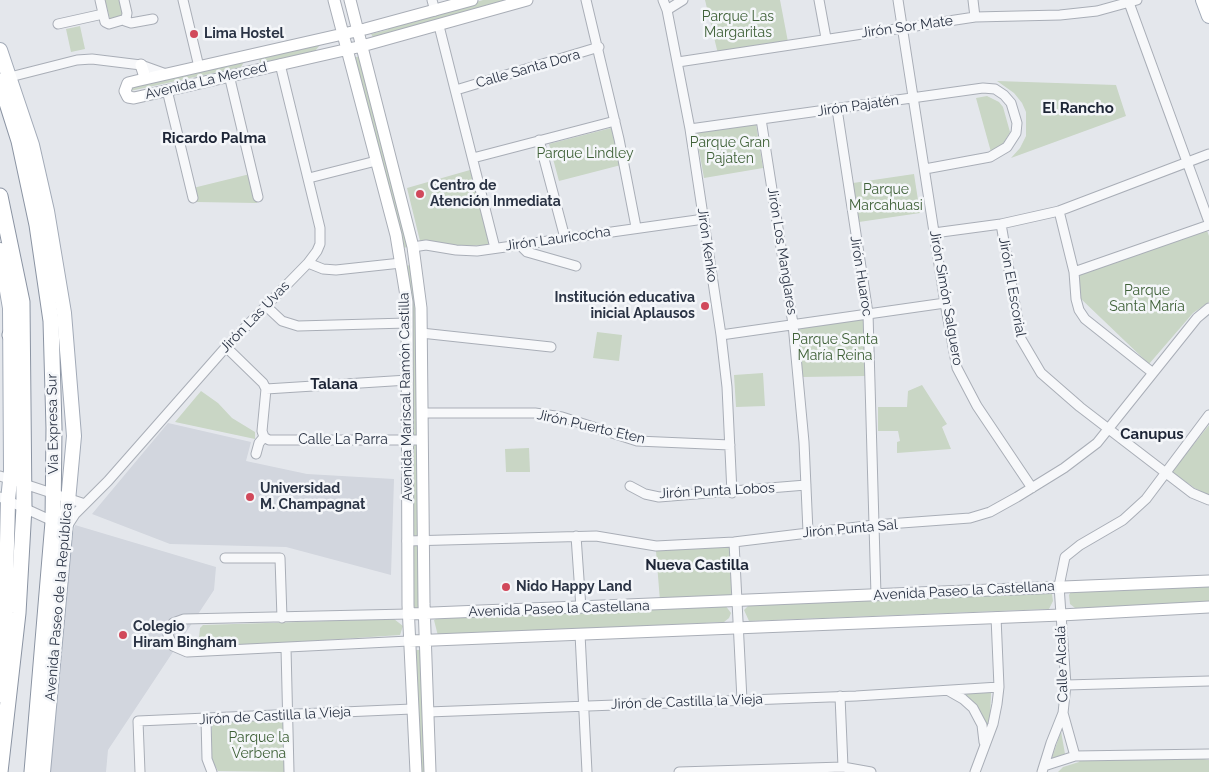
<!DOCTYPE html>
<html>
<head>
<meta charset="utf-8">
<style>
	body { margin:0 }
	canvas { display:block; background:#e4e7ec }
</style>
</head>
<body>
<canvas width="1209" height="772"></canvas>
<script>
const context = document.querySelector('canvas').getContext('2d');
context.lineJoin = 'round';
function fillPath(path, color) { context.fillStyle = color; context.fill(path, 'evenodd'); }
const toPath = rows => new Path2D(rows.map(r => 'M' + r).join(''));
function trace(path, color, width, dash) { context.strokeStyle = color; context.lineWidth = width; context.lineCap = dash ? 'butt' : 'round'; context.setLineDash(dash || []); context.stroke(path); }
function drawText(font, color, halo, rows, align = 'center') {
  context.font = font + ' Raleway,sans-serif'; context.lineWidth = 5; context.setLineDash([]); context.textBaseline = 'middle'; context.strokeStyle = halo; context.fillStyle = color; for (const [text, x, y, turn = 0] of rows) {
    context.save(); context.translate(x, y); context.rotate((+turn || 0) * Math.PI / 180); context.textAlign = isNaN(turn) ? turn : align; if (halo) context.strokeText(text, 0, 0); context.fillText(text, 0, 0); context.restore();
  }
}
fillPath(toPath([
	[168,423,251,442,246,461,307,474,394,479,391,575,286,547,170,544,92,514],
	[75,525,216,567,214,590,108,750,106,772,47,772,69,550]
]), '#d2d6de');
fillPath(toPath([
	[105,0,120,0,124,16,110,19],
	[483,0,512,0,373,37,371,34,387,30,392,25],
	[705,0,780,0,788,42,718,54],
	[80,26,85,49,71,52,66,29],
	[333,41,320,45,315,51,260,63,259,57],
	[361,56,408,247,402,248,352,58],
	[241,61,244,62,241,67,130,91,135,84],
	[997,81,1116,85,1126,116,1011,158,1020,148,1026,136,1026,112,1022,103,1014,93],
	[987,96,999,102,1003,107,1010,132,1001,147,991,152,976,98],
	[756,124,763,168,704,178,696,133],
	[611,128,621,165,559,181,549,144],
	[470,170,490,245,467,246,420,241,407,188],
	[250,174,257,203,196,202,193,188],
	[914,174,920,213,859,222,853,183],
	[1206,228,1209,236,1209,302,1193,313,1149,364,1078,296,1080,274],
	[411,265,416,297,419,438,410,438,404,266],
	[863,317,866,376,802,377,796,325],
	[597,332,622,335,619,361,593,358],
	[763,373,765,406,736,407,734,375],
	[922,385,947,424,942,427,951,449,897,453,897,442,900,441,898,431,878,431,878,407,907,407,908,391],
	[201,391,218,403,232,418,255,432,255,439,175,422],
	[1209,425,1209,495,1196,489,1172,472],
	[411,445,419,445,418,537,410,537],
	[529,448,530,472,506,472,505,449],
	[412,546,418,546,419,608,412,608],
	[729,546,732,597,660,601,656,551],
	[1209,584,1209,602,1075,608,1070,604,1069,595,1072,590],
	[1049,591,1052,594,1053,601,1049,609,749,621,744,610,750,604],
	[725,605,731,613,729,618,724,622,438,636,434,620,440,617],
	[394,619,403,626,400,635,206,648,201,644,199,638,200,628,203,625],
	[414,650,420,650,426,772,420,772],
	[967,693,991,693,990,722,987,724,972,701,966,696],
	[283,719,286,772,218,771,213,762,211,753,212,723],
	[1061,731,1065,754,1052,758],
	[1082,756,1197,758,1209,760,1209,772,1058,772,1063,767,1079,762]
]), '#c9d6c5');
const street = toPath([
	[100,0,105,22,109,24,126,19,127,13,124,0],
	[183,0,199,67],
	[432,0,435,11],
	[586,0,619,139,636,227],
	[663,0,667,10,690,129,721,335,727,387,732,493],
	[819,0,826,38],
	[898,0,945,303,957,368,977,406,1032,488],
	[973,0,975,17],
	[1128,0,1209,222],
	[667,10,683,0],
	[125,21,131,23,153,19],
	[58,24,103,14],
	[439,26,495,248],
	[678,62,975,17,1060,15,1097,11,1137,0],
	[229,75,258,197],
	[10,77,77,60,92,59,141,65,166,74],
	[167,90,193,198],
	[456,90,599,47],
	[837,109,868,313,876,595],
	[761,119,793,324,804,442,808,532],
	[690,129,983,88,995,89,1004,95,1011,103,1017,123,1016,133,1007,147,990,157,925,169],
	[539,140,565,238],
	[473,158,615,121],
	[309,178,376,161],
	[1059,211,1074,272,1076,299,1079,310,1085,319,1153,373],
	[1001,224,1021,339,1041,373,1080,407,1192,493,1209,500],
	[934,233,1001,224,1059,211,1209,154],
	[520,245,527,252,576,266],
	[413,247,426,245,456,250,477,251,704,219],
	[308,263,323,269,336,270,401,263],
	[1074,272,1209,225],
	[266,306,282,321,298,326,407,323],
	[421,333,551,347],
	[721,335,945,303],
	[226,347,263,383,266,389],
	[266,389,408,380],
	[423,413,535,413,562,417,637,441,730,445],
	[264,437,269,440,422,440],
	[264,437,262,431,266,389],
	[256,454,259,443,264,437],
	[0,476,85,504],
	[630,486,645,494,659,497,806,485],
	[0,497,57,523],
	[68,525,75,514,108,481,226,347,308,263,317,251,320,244,320,228,280,64],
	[576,536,581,608],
	[407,541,596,536,656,546,734,542,874,525,970,518,990,512,1017,497,1064,468,1097,443,1197,318,1209,308],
	[734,542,742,700],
	[225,558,280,558,282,618],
	[408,614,184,619,173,623,168,635,173,646,187,652,409,641],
	[580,634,587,772],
	[286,648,289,772],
	[1066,685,1209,681],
	[949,691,963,699,973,708,982,725,984,742],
	[840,696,843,767],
	[428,712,856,696,999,687],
	[1063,713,1075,756],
	[206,719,207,759,212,772],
	[1044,766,1075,756,1209,754],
	[140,772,138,721,412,709],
	[679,772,843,767,871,772],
	[975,772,993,724,997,704,999,687,996,617],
	[1042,772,1051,743,1063,713,1066,685,1059,586,1065,557,1080,545,1123,520,1146,499,1209,415]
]);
const secondary = toPath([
	[334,0,396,235,407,302,408,605,416,772],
	[350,0,413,247,421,308,424,604,430,772],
	[472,0,365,29,136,81,128,83,125,91,128,97,134,98,362,46,527,0],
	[141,65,144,74,143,79],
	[408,614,1209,581],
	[409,641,1061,615,1209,607]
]);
const primary = toPath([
	[1203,0,1209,16],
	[0,50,32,145,47,211,64,313,74,436,43,772],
	[0,250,10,308,11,471,8,500,5,630,0,660]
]);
const highway = toPath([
	[0,81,19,141,37,225,51,321,54,428,53,522,32,772],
	[0,196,22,302,24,507,18,613,0,772],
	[10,335,22,314],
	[0,659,2,695]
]);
trace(street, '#a9aeb7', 11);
trace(secondary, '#a9aeb7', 13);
trace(primary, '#a3abb8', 16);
trace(highway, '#8b94a3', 17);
trace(street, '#f7f8fa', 9);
trace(secondary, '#fff', 11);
trace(primary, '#fff', 14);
trace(highway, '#fff', 15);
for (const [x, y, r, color] of [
	[194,34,5,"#d1495b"],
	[420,194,5,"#d1495b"],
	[705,306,5,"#d1495b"],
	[250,497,5,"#d1495b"],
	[506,587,5,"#d1495b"],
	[123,635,5,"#d1495b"]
]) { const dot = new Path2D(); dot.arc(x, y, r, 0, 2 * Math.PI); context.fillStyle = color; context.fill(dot); trace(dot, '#f4f6f9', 2); }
drawText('14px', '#3f6138', '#f4f6f9', [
	["Parque Las",738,17],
	["Margaritas",738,33],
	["Parque Gran",730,143],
	["Pajaten",730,159],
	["Parque Lindley",585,154],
	["Parque",886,190],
	["Marcahuasi",886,206],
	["Parque",1147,291],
	["Santa María",1147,307],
	["Parque Santa",835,340],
	["María Reina",835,356],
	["Parque la",259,738],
	["Verbena",259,754]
]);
drawText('14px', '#2b3445', '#f4f6f9', [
	["Jirón Sor Mate",907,27,-8],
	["Calle Santa Dora",528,69,-16],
	["Avenida La Merced",206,81,-13],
	["Jirón Pajatén",858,106,-8],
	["Jirón Lauricocha",558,239,-8],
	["Jirón Kenko",707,245,82],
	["Jirón Los Manglares",782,251,81],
	["Jirón Huaroc",861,276,81],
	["Jirón El Escorial",1012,287,80],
	["Jirón Simón Salguero",946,298,80],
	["Jirón Las Uvas",255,317,-46],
	["Avenida Mariscal Ramón Castilla",406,397,-91],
	["Via Expresa Sur",53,424,-91],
	["Jirón Puerto Eten",591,427,13],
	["Calle La Parra",343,440],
	["Jirón Punta Lobos",717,491,-3],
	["Jirón Punta Sal",850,529,-5],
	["Avenida Paseo la Castellana",964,591,-3],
	["Avenida Paseo de la República",59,602,-85],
	["Avenida Paseo la Castellana",559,609,-2],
	["Calle Alcalá",1062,664,-92],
	["Jirón de Castilla la Vieja",687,702,-2],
	["Jirón de Castilla la Vieja",275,716,-3]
]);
drawText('bold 14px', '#2b3445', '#f4f6f9', [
	["Lima Hostel",204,34],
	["Centro de",430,186],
	["Atención Inmediata",430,202],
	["Institución educativa",695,298,"right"],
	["inicial Aplausos",695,314,"right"],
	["Universidad",260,489],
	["M. Champagnat",260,505],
	["Nido Happy Land",516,587],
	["Colegio",133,627],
	["Hiram Bingham",133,643]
], 'left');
drawText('bold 15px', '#1d2536', '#f4f6f9', [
	["El Rancho",1078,108],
	["Ricardo Palma",214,138],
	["Talana",334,384],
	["Canupus",1152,434],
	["Nueva Castilla",697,565]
]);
</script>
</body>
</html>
